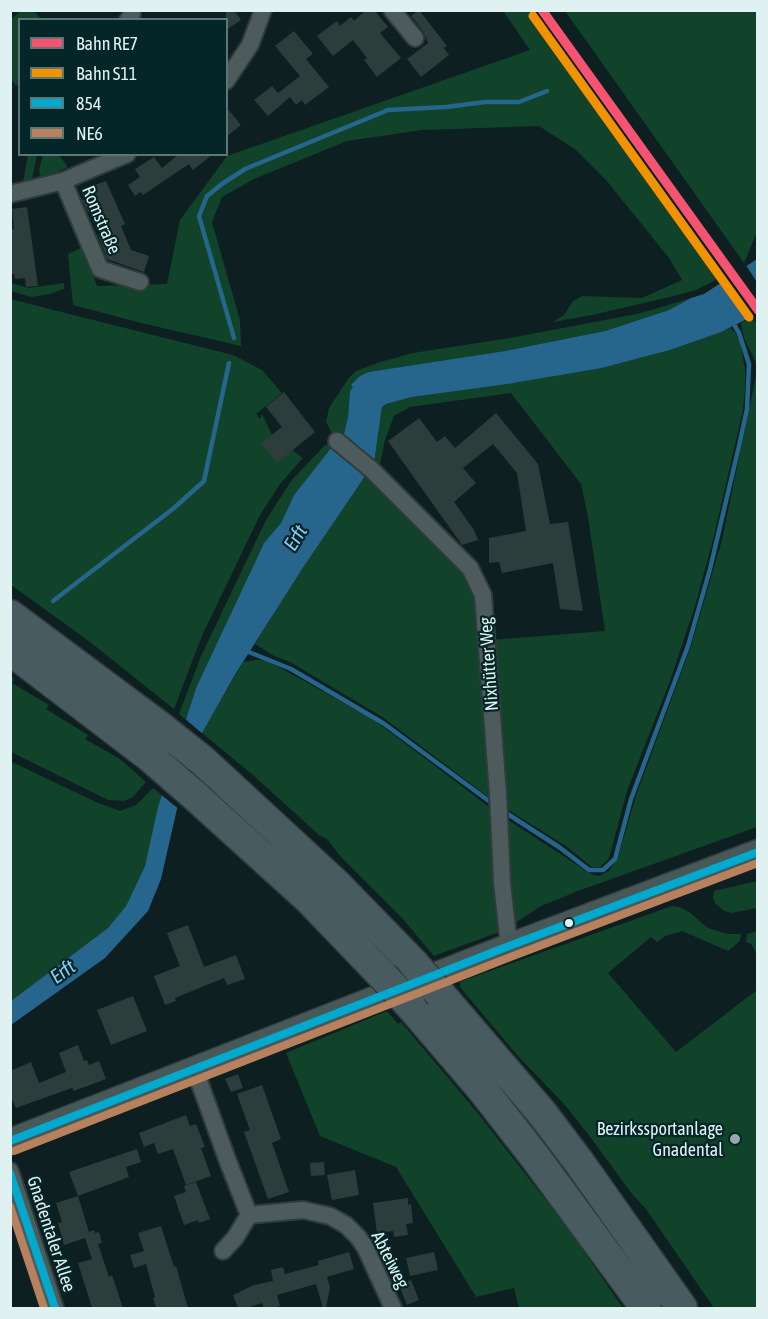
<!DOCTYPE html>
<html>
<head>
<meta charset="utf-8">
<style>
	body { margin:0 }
	#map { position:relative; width:768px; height:1319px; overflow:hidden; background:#0d1f20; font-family:"Asap Condensed",sans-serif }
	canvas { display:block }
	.frame { position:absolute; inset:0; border:12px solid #dff1f1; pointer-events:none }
	.legend { position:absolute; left:18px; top:18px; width:210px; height:138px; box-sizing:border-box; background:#052628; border:2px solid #5c7778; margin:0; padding:8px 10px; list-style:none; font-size:18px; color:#dff1f1 }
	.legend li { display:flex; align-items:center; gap:12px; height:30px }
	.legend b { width:30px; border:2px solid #5c7778 }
</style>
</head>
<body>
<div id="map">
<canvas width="768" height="1319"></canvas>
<div class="frame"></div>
<ul class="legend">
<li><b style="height:8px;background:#f65372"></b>Bahn RE7</li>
<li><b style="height:8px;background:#f39200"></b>Bahn S11</li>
<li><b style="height:8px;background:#00a9ce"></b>854</li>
<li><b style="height:8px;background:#b6815c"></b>NE6</li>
</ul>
</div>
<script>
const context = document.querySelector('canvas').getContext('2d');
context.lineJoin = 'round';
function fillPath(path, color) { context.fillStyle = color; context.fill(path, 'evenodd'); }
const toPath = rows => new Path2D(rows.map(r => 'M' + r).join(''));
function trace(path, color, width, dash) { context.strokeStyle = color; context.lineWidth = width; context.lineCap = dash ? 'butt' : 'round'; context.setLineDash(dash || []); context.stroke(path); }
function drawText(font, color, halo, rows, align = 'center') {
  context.font = font + ' "Asap Condensed",sans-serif'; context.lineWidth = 4.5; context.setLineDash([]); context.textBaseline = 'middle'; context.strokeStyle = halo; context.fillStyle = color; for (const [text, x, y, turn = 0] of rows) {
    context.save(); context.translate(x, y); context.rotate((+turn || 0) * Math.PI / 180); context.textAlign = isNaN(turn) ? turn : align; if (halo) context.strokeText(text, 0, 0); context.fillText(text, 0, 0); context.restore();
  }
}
fillPath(toPath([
	[529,10,723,274,714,281,696,290,674,296,592,315,553,322,564,315,573,301,582,296,642,298,682,280,669,258,606,180,576,150,539,126,422,130,347,141,254,179,222,197,212,222,240,320,241,346,141,323,73,305,68,254,83,247,97,286,167,284,180,220,227,156,530,50,503,11],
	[21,11,34,11,41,19,20,20,19,83,16,86,11,79,11,19],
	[565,11,757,11,757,232,744,263],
	[28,155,37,155,32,179,23,182],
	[43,155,59,155,68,167,52,174,40,176,39,170],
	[11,283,29,288,64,283,64,289,50,294,31,297,11,291],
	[691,298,669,310,605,331,505,351,368,372,350,392,348,416,344,436,338,437,332,433,326,422,329,408,348,379,356,371,380,362,413,353,510,338,605,320,641,313],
	[10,299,233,355,262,370,282,393,256,414,260,419,262,414,272,435,303,458,280,484,260,515,201,638,174,709,90,642,11,585],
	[752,317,758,325,757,827,578,891,541,906,512,925,505,818,591,874,599,876,609,871,618,857,637,793,690,649,722,540,756,376,757,365,744,338,741,323],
	[730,328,736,333,741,345,745,371,745,388,743,410,713,540,695,606,670,681,627,791,609,858,600,867,592,867,566,846,505,808,491,640,605,631,588,517,581,484,511,393,410,407,394,416,385,440,380,464,376,465,374,463,382,407,386,404,412,397,602,368,670,350],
	[326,444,333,447,294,495,281,523,264,543,196,688,186,720,179,714,201,656,266,520,291,481],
	[367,474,466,570,478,595,492,800,384,718,290,662,274,656,255,644,317,544],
	[256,660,264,660,277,666,373,719,493,810,502,931,434,956,402,918,341,857,328,840,319,835,253,775,202,733,243,662],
	[11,676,14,679,12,683,49,705,46,709,88,735,85,739,120,759,146,782,133,797,124,801,108,800,11,752],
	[10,761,96,802,120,811,136,805,153,788,162,795,145,866,126,906,108,928,11,1001],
	[757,881,757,908,732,913,724,911,715,903,713,898,714,891],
	[672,906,680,907,689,912,708,928,728,934,741,934,740,941,728,951,682,931,665,936,657,942,651,937,608,973,676,1052,757,990,757,1308,714,1308,646,1209,632,1194,591,1138,565,1105,517,1055,459,986,461,985,459,982],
	[757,931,758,931,757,955,751,944,746,942,747,934],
	[387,1011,398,1024,401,1022,476,1111,567,1227,623,1308,519,1308,514,1288,476,1297,396,1167,320,1136,286,1053]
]), '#10432a');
fillPath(toPath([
	[757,259,757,314,721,332,670,350,602,368,507,384,412,397,386,404,382,407,374,463,304,566,236,673,196,744,185,774,161,879,148,911,105,958,11,1025,11,1001,108,928,126,906,145,866,158,807,196,688,264,543,281,523,294,495,332,447,343,438,348,417,350,391,353,387,351,385,359,377,368,372,505,351,605,331,669,310,691,298,704,294]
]), '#26658c');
fillPath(toPath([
	[745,264,757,282,758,317,754,320,724,279],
	[184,718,204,735,188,775,180,810,159,793]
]), '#0d1f20');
trace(toPath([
	[234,338,199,216,207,196,222,184,245,169,388,110,446,107,485,102,519,102,547,91],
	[53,601,174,508,204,481,229,363],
	[244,650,291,669,383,723,493,804],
	[503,811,559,847,589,870,603,870,615,859,631,799,688,646,710,569,739,446,747,409,749,364,739,333,732,321]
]), '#26658c', 4.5);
fillPath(toPath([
	[226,10,234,10,241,20,226,30],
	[366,10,374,10,388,27,380,33,401,58,377,77,364,60,367,58,353,40,333,56,317,36,337,21,340,26,351,17,354,21],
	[419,10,447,46,444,48,449,55,421,77,407,59,428,43,423,31,411,16],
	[294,31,313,54,306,59,329,87,305,105,302,100,296,105,290,97,268,116,254,100,272,86,278,93,300,76,275,46],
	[226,107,241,125,226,137],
	[179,154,213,154,193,170,189,164,143,195,140,192,135,196,128,185,140,177,135,169,154,157,162,168],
	[106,181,125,224,121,226,131,250,149,256,144,272,107,259,98,235,102,233,93,210,88,212,82,200,96,195,92,186],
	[27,207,38,286,26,287,25,278,15,279,14,274,12,274,10,229,14,229,12,209],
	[284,392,315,432,277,463,261,443,282,427,266,407],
	[496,413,538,464,550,524,568,522,583,611,560,609,553,563,502,573,499,562,489,563,489,538,526,531,517,473,493,444,463,468,476,483,454,502,474,530,478,540,462,545,388,441,419,418,437,442,445,436,455,448],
	[188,925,204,967,236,955,245,979,227,985,224,978,175,998,176,1001,165,1005,154,976,180,966,167,933],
	[133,996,147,1031,111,1045,97,1010],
	[78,1045,84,1061,87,1060,89,1065,99,1061,106,1079,74,1091,72,1088,16,1108,10,1095,10,1071,31,1062,39,1083,66,1072,59,1053],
	[238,1074,243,1088,231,1092,225,1079],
	[262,1085,281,1139,272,1143,289,1192,268,1199,244,1132,250,1130,237,1094],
	[186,1115,190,1126,196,1124,205,1147,201,1148,211,1176,186,1185,173,1149,158,1154,154,1143,144,1147,139,1133],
	[137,1149,141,1162,126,1167,129,1177,78,1196,69,1172],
	[324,1162,325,1175,311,1176,310,1163],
	[355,1170,359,1195,332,1200,327,1175],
	[196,1182,210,1219,199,1223,198,1220,184,1225,174,1196,186,1192,184,1186],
	[78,1196,89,1232,94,1230,95,1233,99,1232,102,1243,98,1244,109,1277,112,1275,123,1308,92,1308,78,1263,92,1259,85,1238,64,1245,58,1223,62,1222,56,1203],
	[408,1198,408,1205,411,1204,413,1223,406,1224,408,1235,394,1237,393,1231,377,1233,373,1203],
	[161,1226,174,1267,176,1266,188,1308,156,1308,153,1298,155,1297,146,1264,134,1268,130,1255,144,1251,138,1233],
	[349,1252,354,1269,327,1277,330,1287,326,1308,323,1308,316,1284,277,1295,280,1306,272,1308,264,1308,262,1303,247,1308,238,1308,233,1295,254,1285,273,1281,271,1270,283,1267,285,1274,319,1265,318,1261],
	[434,1252,438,1270,410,1276,406,1258],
	[411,1280,419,1300,407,1305,399,1285]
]), '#2d3d3c');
const street = toPath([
	[392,10,415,38],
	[128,20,132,14,132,10],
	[226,81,250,45,263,10],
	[63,181,100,269,140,282],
	[10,194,63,181,127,154],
	[337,441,372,470,470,568,483,595,498,794,502,882,509,946],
	[195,1070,227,1159,249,1215],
	[10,1171,55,1308],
	[249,1215,303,1210,330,1216,346,1225,358,1237,365,1247,393,1308],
	[223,1251,235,1238,249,1215]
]);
const secondary = toPath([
	[10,1141,509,946,758,852]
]);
const highway = toPath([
	[10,615,159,726,203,761,335,883,414,964],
	[10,650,149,756,194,795,310,900,383,976],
	[440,994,542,1113,579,1162,682,1308],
	[410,1005,482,1089,535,1157,646,1308]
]);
trace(street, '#303b3c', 20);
trace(secondary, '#303b3c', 27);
trace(highway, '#303b3c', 33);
trace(street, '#4e5b5c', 16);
trace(secondary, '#485859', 24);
trace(highway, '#475b60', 30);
const highwayBridge = toPath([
	[414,964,440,994],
	[383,976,410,1005]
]);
trace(highwayBridge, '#303b3c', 33, []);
trace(highwayBridge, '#475b60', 30);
trace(toPath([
	[10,1141,509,946,758,852],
	[10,1173,55,1308]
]), '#00a9ce', 8);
trace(toPath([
	[14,1151,513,956,758,863],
	[10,1206,44,1308]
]), '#b6815c', 8);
trace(toPath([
	[542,10,758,310]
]), '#f65372', 9);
trace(toPath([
	[533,16,749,317]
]), '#f39200', 9);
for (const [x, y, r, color] of [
	[569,923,5,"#dff1f1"],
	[735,1139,6,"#96a8a8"]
]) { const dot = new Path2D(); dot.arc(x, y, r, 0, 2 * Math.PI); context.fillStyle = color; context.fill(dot); trace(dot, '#052628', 2); }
drawText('18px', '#dff1f1', '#052628', [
	["Romstraße",101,220,67],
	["Nixhütter Weg",489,664,-94],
	["Gnadentaler Allee",51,1234,72],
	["Abteiweg",390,1260,63]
]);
drawText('18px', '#dff1f1', '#052628', [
	["Bezirkssportanlage",723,1129],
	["Gnadental",723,1150]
], 'right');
drawText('italic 20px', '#8bc9f6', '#052628', [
	["Erft",296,538,-58],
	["Erft",63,972,-35]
]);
</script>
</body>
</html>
